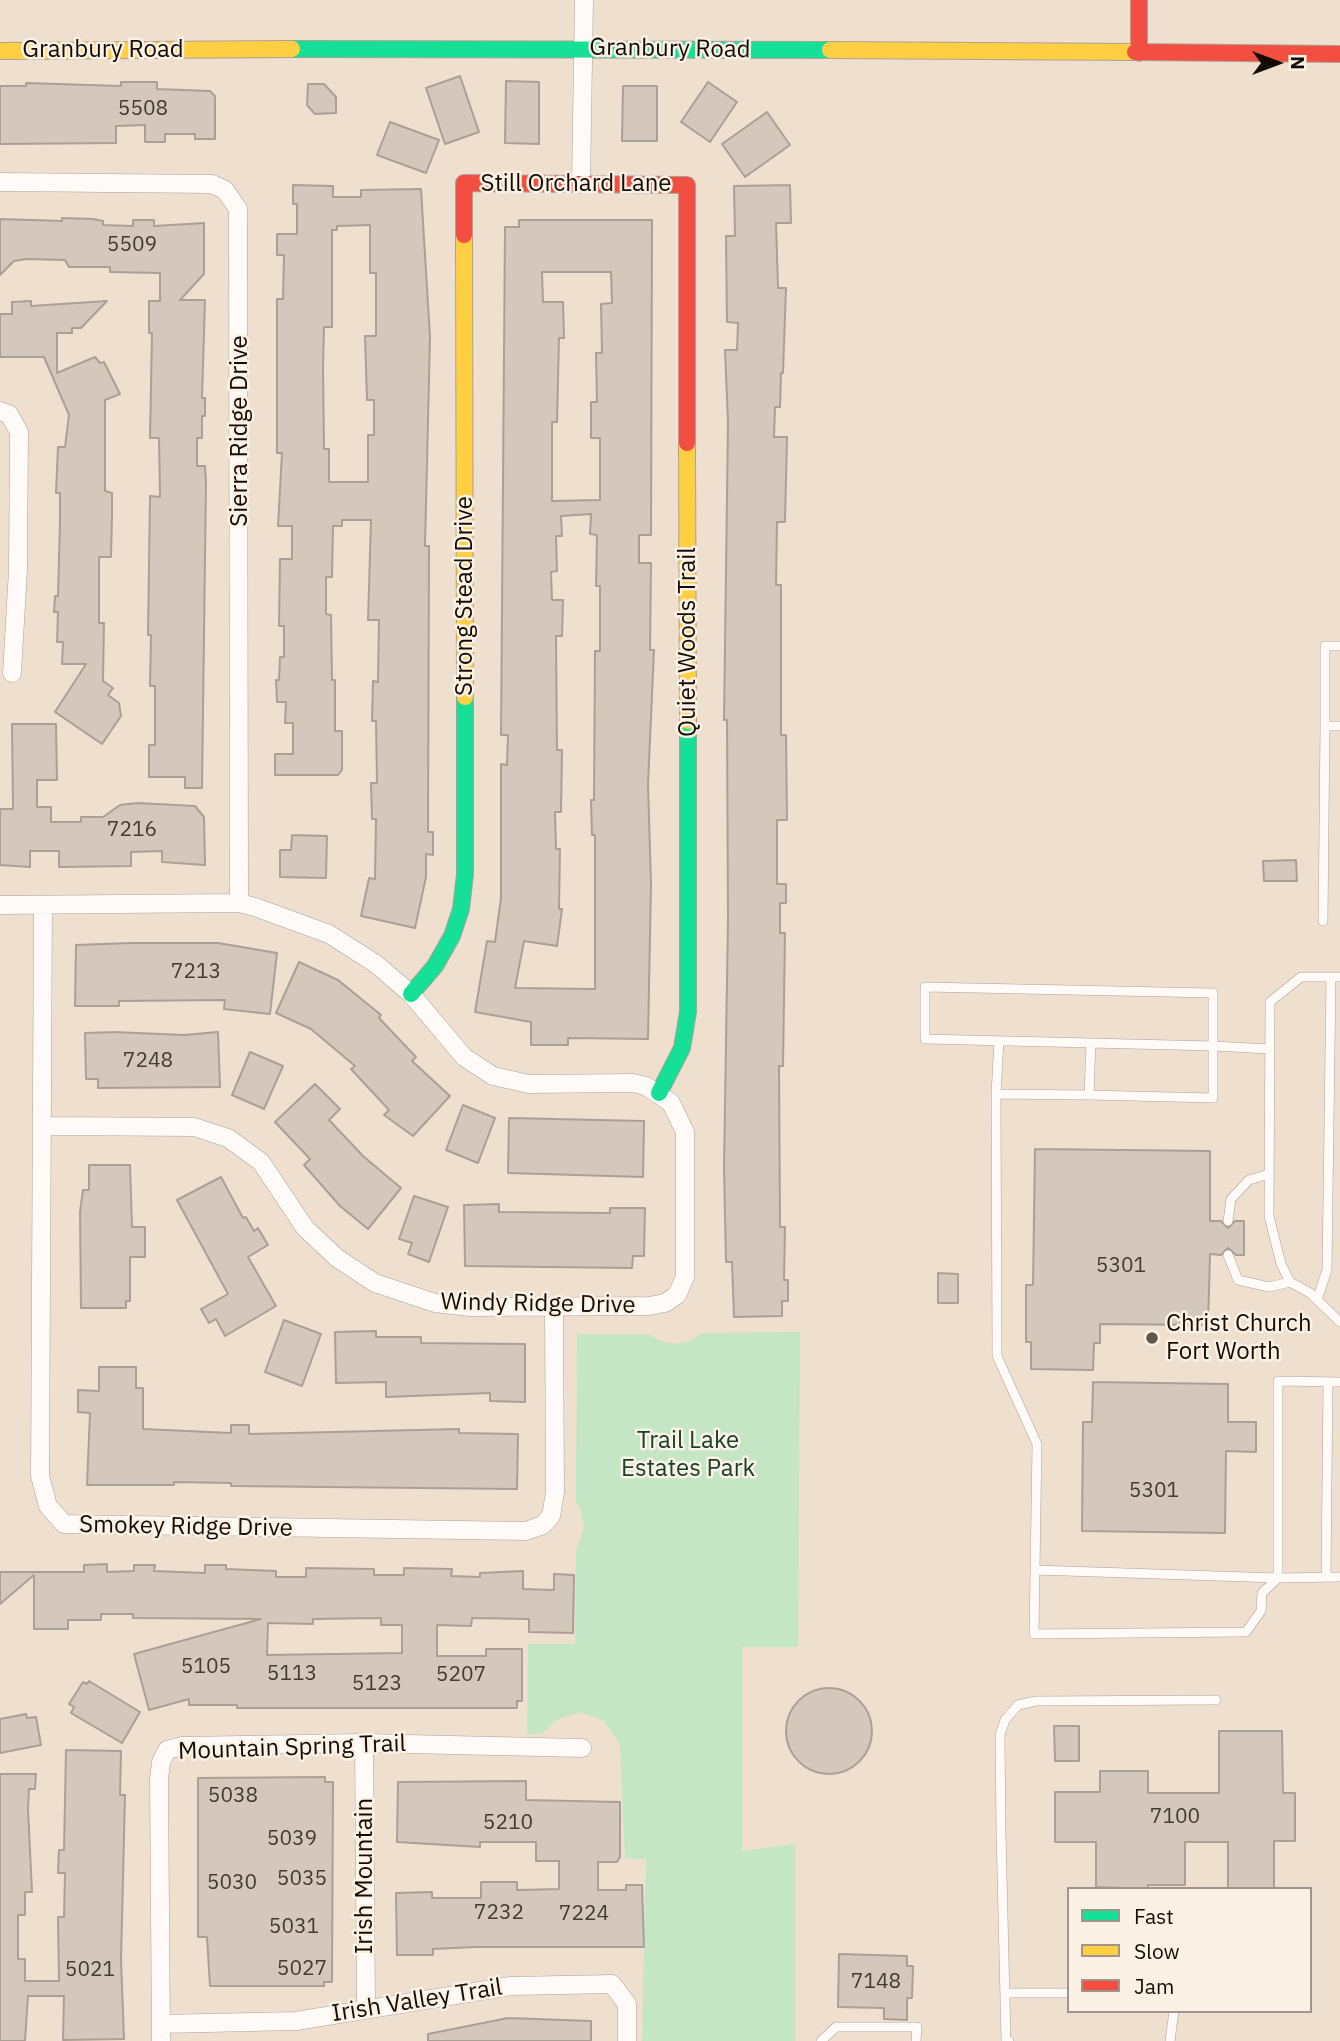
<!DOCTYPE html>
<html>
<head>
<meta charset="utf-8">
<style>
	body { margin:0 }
	#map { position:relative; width:1340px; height:2041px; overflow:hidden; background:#efdfcf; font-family:"IBM Plex Sans",sans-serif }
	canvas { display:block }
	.legend { position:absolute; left:1067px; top:1887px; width:245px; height:126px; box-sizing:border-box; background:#fcf1e5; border:2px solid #9f958b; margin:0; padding:9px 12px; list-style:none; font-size:21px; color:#140c03 }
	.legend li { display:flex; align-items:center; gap:14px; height:35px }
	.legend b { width:35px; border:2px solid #9f958b }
	.north { position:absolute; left:1242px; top:28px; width:70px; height:70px; -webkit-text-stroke:5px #fcf1e5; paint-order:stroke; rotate:90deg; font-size:19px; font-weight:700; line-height:28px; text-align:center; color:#140c03 }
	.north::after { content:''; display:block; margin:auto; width:24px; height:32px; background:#140c03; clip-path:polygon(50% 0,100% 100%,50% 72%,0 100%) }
</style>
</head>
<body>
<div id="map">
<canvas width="1340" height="2041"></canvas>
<ul class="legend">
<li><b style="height:9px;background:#16e098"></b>Fast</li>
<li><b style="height:9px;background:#ffcf43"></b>Slow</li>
<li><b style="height:9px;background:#f24e42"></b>Jam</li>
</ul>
<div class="north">N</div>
</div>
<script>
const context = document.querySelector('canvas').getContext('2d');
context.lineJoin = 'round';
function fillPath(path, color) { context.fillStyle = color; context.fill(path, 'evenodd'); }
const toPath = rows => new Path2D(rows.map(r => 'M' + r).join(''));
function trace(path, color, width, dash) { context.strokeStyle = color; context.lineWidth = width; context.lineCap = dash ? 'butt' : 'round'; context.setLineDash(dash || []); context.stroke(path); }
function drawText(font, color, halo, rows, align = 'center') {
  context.font = font + ' "IBM Plex Sans",sans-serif'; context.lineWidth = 5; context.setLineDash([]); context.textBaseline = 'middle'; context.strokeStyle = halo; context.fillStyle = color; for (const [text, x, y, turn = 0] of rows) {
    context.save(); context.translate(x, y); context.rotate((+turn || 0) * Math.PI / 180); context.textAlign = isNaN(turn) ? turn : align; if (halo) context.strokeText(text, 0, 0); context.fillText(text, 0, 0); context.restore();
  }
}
fillPath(toPath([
	[800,1332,798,1647,742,1647,742,1851,795,1844,795,2041,642,2041,646,1859,625,1858,620,1745,604,1721,581,1712,556,1720,542,1734,527,1735,528,1644,575,1644,576,1551,584,1527,580,1508,576,1502,577,1334,649,1334,660,1341,676,1344,689,1341,702,1333]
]), '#c4e6c5');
const building = toPath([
	[460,76,479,132,445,144,426,88,460,76],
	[506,81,539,82,539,144,505,143,506,81],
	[121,82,157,82,157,89,210,91,215,96,215,139,195,139,195,134,165,134,165,142,145,142,145,125,116,126,116,143,0,144,0,86,26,86,26,83,121,86,121,82],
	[708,82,737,102,710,142,681,122,708,82],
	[308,84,324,84,336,97,336,113,315,114,307,105,308,84],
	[623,86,657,86,657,141,622,141,623,86],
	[767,112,790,145,745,177,722,144,767,112],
	[390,122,439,140,426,173,377,155,390,122],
	[293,185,333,186,333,197,361,197,361,190,421,189,430,337,425,546,429,546,428,832,433,832,433,855,426,854,426,877,415,928,361,916,369,878,375,879,376,819,372,819,371,783,377,783,376,721,372,721,373,681,378,682,379,620,368,620,371,520,342,520,342,526,333,526,332,577,326,577,326,614,331,615,332,680,335,680,335,731,342,731,342,770,338,775,275,775,275,754,293,754,293,723,285,723,286,702,277,702,276,680,279,680,280,657,284,657,284,626,279,626,280,559,292,559,292,526,278,526,282,453,277,453,277,299,283,299,284,255,277,255,277,234,297,234,297,204,293,204,293,185],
	[370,225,370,273,376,273,376,336,365,336,367,400,374,400,374,435,368,435,368,482,329,482,329,449,324,449,323,366,324,327,332,327,332,230,337,230,337,226,370,225],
	[790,185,791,223,776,223,778,288,786,288,783,373,781,373,780,407,775,407,774,437,787,437,785,522,777,522,776,585,781,585,781,735,786,735,787,820,777,820,777,884,786,884,786,903,780,903,780,933,785,933,783,1066,779,1066,780,1227,785,1227,784,1280,788,1280,788,1301,782,1301,782,1316,734,1317,732,1262,726,1262,724,1167,728,918,727,720,724,720,728,422,725,350,737,350,738,323,727,322,726,236,735,236,734,186,790,185],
	[62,218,93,219,103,221,103,225,133,226,133,220,154,220,154,226,204,223,204,274,180,300,205,300,202,398,205,398,205,416,202,416,202,438,197,438,197,466,205,466,206,483,202,788,185,788,185,777,149,777,149,745,155,745,155,686,150,686,151,635,148,635,150,496,160,497,159,438,150,438,152,333,149,333,149,301,160,301,160,273,110,272,110,267,69,267,65,260,26,259,14,261,0,275,0,219,62,221,62,218],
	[519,220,652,220,651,535,639,535,639,563,651,563,650,650,654,650,648,784,651,884,648,1039,568,1038,568,1045,531,1045,531,1022,475,1012,487,941,495,942,501,898,501,764,507,765,508,735,501,735,505,227,519,227,519,220],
	[542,272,611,272,612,303,601,304,602,353,596,353,597,402,591,402,591,438,600,438,600,500,552,501,552,422,557,422,559,338,564,338,563,302,543,302,542,272],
	[591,514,590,534,597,535,596,586,600,586,600,651,595,651,594,800,591,800,592,835,595,835,595,989,515,988,524,941,557,946,562,909,559,909,560,849,556,849,555,812,561,812,562,750,557,750,556,636,562,636,563,600,552,600,551,572,557,571,556,536,562,536,561,516,591,514],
	[31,301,31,306,107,301,81,328,72,328,72,333,57,333,57,373,95,357,100,363,104,362,120,394,105,400,105,491,112,493,112,516,111,557,99,557,99,623,104,623,103,681,113,688,108,695,119,703,121,716,102,744,55,712,86,664,62,664,63,642,57,642,58,612,54,612,55,596,58,596,60,523,60,493,56,493,58,447,65,447,69,415,44,357,0,357,0,314,12,314,12,302,31,301],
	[12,724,56,724,57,780,37,780,37,807,51,807,51,822,81,822,81,817,103,817,120,805,137,803,195,806,204,817,205,865,162,862,162,851,131,852,131,866,59,867,59,851,30,851,30,867,0,865,0,809,13,809,12,724],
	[292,835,327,836,326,878,280,877,280,850,291,850,292,835],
	[1296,860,1297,881,1264,881,1263,861,1296,860],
	[130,943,218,943,277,953,270,1014,224,1009,225,1000,119,1001,119,1006,75,1006,76,945,130,943],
	[299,962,338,980,381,1015,379,1018,416,1057,412,1061,450,1096,413,1136,384,1115,389,1110,351,1069,355,1066,311,1029,276,1013,299,962],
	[114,1032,184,1035,218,1032,220,1087,98,1088,98,1079,86,1079,85,1033,114,1032],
	[250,1052,283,1066,264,1109,232,1095,250,1052],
	[315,1084,340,1109,329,1120,363,1156,401,1188,368,1229,340,1206,304,1165,310,1159,275,1122,315,1084],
	[463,1105,495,1118,478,1163,446,1150,463,1105],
	[509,1118,644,1121,643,1177,508,1173,509,1118],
	[1035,1149,1210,1151,1210,1221,1221,1221,1228,1228,1235,1221,1244,1221,1244,1255,1236,1255,1228,1248,1221,1255,1210,1254,1208,1325,1100,1324,1100,1343,1094,1343,1093,1370,1031,1369,1031,1342,1026,1342,1026,1285,1033,1285,1035,1149],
	[89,1165,130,1165,132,1227,145,1227,145,1257,130,1257,130,1301,126,1301,126,1308,81,1308,80,1212,83,1190,89,1190,89,1165],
	[221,1177,243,1218,246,1217,254,1231,258,1228,268,1245,248,1257,276,1306,225,1336,216,1319,209,1323,201,1309,228,1294,177,1200,221,1177],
	[414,1196,448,1207,429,1262,408,1254,412,1243,399,1239,414,1196],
	[499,1204,499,1212,610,1213,610,1208,645,1208,644,1256,633,1256,632,1268,465,1266,464,1205,499,1204],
	[938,1273,958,1274,958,1303,938,1303,938,1273],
	[284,1320,321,1334,302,1386,265,1372,284,1320],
	[376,1331,376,1337,421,1337,421,1343,525,1344,525,1402,490,1401,490,1393,386,1397,386,1382,336,1383,335,1332,376,1331],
	[99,1367,136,1367,136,1388,143,1388,143,1429,231,1433,231,1425,249,1425,249,1434,459,1429,459,1433,518,1434,517,1489,231,1486,231,1483,174,1482,174,1485,87,1485,90,1413,78,1412,78,1390,99,1391,99,1367],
	[1093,1382,1228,1384,1228,1422,1256,1422,1256,1452,1226,1451,1225,1533,1082,1531,1083,1422,1092,1422,1093,1382],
	[107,1564,107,1572,134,1571,134,1565,155,1565,154,1571,205,1573,205,1565,226,1565,226,1569,276,1571,276,1577,306,1577,306,1568,374,1569,374,1575,404,1575,404,1568,452,1569,451,1576,480,1577,480,1573,523,1571,523,1589,554,1590,554,1574,574,1575,573,1633,529,1632,529,1619,472,1618,471,1626,437,1625,437,1656,486,1656,486,1649,522,1649,522,1701,517,1701,517,1708,237,1708,237,1705,189,1705,189,1699,149,1710,134,1654,261,1619,133,1618,133,1614,101,1614,101,1620,68,1620,68,1629,34,1629,34,1575,0,1604,0,1572,84,1572,84,1565,107,1564],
	[381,1618,381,1625,402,1625,402,1653,267,1655,268,1623,313,1624,313,1619,381,1618],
	[89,1681,140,1712,122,1743,71,1713,74,1707,69,1704,83,1682,87,1684,89,1681],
	'786 1731a43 43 0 1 1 86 0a43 43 0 1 1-86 0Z',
	[26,1714,27,1718,36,1717,41,1745,0,1753,0,1719,26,1714],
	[1054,1726,1079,1726,1079,1761,1055,1761,1054,1726],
	[1219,1731,1282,1731,1283,1793,1295,1793,1295,1841,1274,1841,1274,1889,1228,1889,1228,1842,1185,1842,1185,1885,1148,1885,1148,1889,1096,1887,1096,1842,1055,1842,1055,1792,1100,1792,1100,1771,1148,1771,1148,1793,1219,1793,1219,1731],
	[66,1750,121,1751,120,1795,125,1795,121,1960,124,2039,63,2040,64,1996,28,1996,25,2041,0,2041,0,1774,36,1774,35,1789,29,1789,28,1809,32,1892,25,1892,25,1915,18,1915,18,1959,25,1959,25,1981,59,1981,58,1917,64,1917,65,1873,58,1873,59,1850,64,1850,66,1750],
	[325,1777,325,1782,333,1782,332,1982,324,1982,324,1986,210,1986,207,1937,198,1937,198,1778,325,1777],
	[526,1781,526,1800,620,1802,620,1857,617,1862,598,1862,598,1890,626,1890,626,1885,642,1885,644,1947,475,1947,433,1949,433,1955,397,1955,396,1893,432,1892,432,1898,481,1898,481,1882,517,1882,517,1890,559,1889,559,1861,536,1861,536,1842,480,1842,480,1847,397,1842,398,1782,526,1781],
	[839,1954,907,1956,907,1966,913,1966,912,1998,907,1998,907,2020,884,2019,884,2008,838,2007,839,1954],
	[508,2018,591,2021,591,2041,428,2041,428,2034,508,2018]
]);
fillPath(building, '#d4c7bb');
trace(building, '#aba094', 2);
const lane = toPath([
	[1340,646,1325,646,1325,726,1340,726],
	[1323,921,1325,726],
	[1340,977,1301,977,1270,1002,1269,1216,1281,1264,1290,1282,1310,1293,1340,1322],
	[1270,1049,1213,1046,1213,993,925,987,925,1039,1091,1043,1089,1095,996,1094,997,1356,1037,1444,1034,1634,1246,1632,1261,1611,1262,1593,1278,1578,1340,1577],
	[996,1094,999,1041],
	[1089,1095,1213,1098,1213,1046,1091,1043],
	[1228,1221,1231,1199,1249,1180,1269,1174],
	[1228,1255,1238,1280,1269,1287,1290,1282],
	[1317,1300,1327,1270,1331,977],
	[1035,1570,1278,1578,1278,1381,1340,1382],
	[1326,1577,1328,1382],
	[1005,1993,1069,1993],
	[821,2041,836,2027,917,2027,916,2041],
	[1009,2041,1006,2041,1001,1831,1000,1735,1005,1720,1018,1705,1036,1701,1216,1700],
	[1170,2041,1174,2011]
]);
const street = toPath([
	[0,182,212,184,225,190,238,209,239,903],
	[581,184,584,0],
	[0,411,9,414,19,432,18,570,12,673],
	[0,905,239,903,255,907,329,934,376,964,411,994,464,1057,493,1076,529,1084,633,1083,646,1086,671,1103,685,1132,685,1277,677,1295,665,1303,649,1306,470,1307,435,1303,375,1283,337,1258,305,1228,261,1162,228,1138,194,1127,44,1126],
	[43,905,40,1476,48,1506,64,1524,526,1531,543,1525,551,1516,555,1492,554,1306],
	[364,1743,366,2009],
	[161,2024,296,2021,511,1986,612,1984,627,2004,627,2041],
	[161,2041,159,1779,161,1762,167,1750,182,1746,364,1743,582,1748]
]);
const fast = toPath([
	[292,49,830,50],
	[411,994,435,966,452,936,461,909,465,874,465,697],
	[659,1093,682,1048,688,1012,688,721]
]);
const slow = toPath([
	[830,50,1135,52],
	[0,51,292,49],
	[464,235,465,697],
	[687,443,688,721]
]);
const jam = toPath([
	[1139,0,1139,53],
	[1135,52,1340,54],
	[464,235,464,183,687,185,687,443]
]);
trace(lane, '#ada195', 10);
trace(street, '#ada195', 19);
trace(fast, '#ada195', 18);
trace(slow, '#ada195', 18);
trace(jam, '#ada195', 18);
trace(lane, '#fdfaf8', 9);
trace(street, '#fdfaf8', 18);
trace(fast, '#16e098', 16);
trace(slow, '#ffcf43', 16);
trace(jam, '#f24e42', 16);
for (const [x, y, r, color] of [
	[1152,1338,7,"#61564a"]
]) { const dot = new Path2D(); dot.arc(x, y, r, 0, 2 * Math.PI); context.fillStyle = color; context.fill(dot); trace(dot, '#fcf1e5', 2.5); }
drawText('21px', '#443b31', null, [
	["5508",143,109],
	["5509",132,245],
	["7216",132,830],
	["7213",196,972],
	["7248",148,1061],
	["5301",1121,1266],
	["5301",1154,1491],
	["5105",206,1667],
	["5113",292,1674],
	["5207",461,1675],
	["5123",377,1684],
	["5038",233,1796],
	["7100",1175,1817],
	["5210",508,1823],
	["5039",292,1839],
	["5035",302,1879],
	["5030",232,1883],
	["7232",499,1913],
	["7224",584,1914],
	["5031",294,1927],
	["5027",302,1969],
	["5021",90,1970],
	["7148",876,1982]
]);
drawText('24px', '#140c03', '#fcf1e5', [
	["Granbury Road",670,49,1],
	["Granbury Road",103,50],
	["Still Orchard Lane",576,184],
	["Sierra Ridge Drive",240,431,-90],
	["Strong Stead Drive",465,596,-90],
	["Quiet Woods Trail",688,642,-90],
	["Windy Ridge Drive",538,1304,1],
	["Smokey Ridge Drive",186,1527,1],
	["Mountain Spring Trail",292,1748,-2],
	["Irish Mountain",365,1876,-90],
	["Irish Valley Trail",417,2001,-9]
]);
drawText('24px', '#140c03', '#fcf1e5', [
	["Christ Church",1166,1324],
	["Fort Worth",1166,1352]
], 'left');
drawText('24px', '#16412a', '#fcf1e5', [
	["Trail Lake",688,1441],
	["Estates Park",688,1469]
]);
</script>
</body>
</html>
